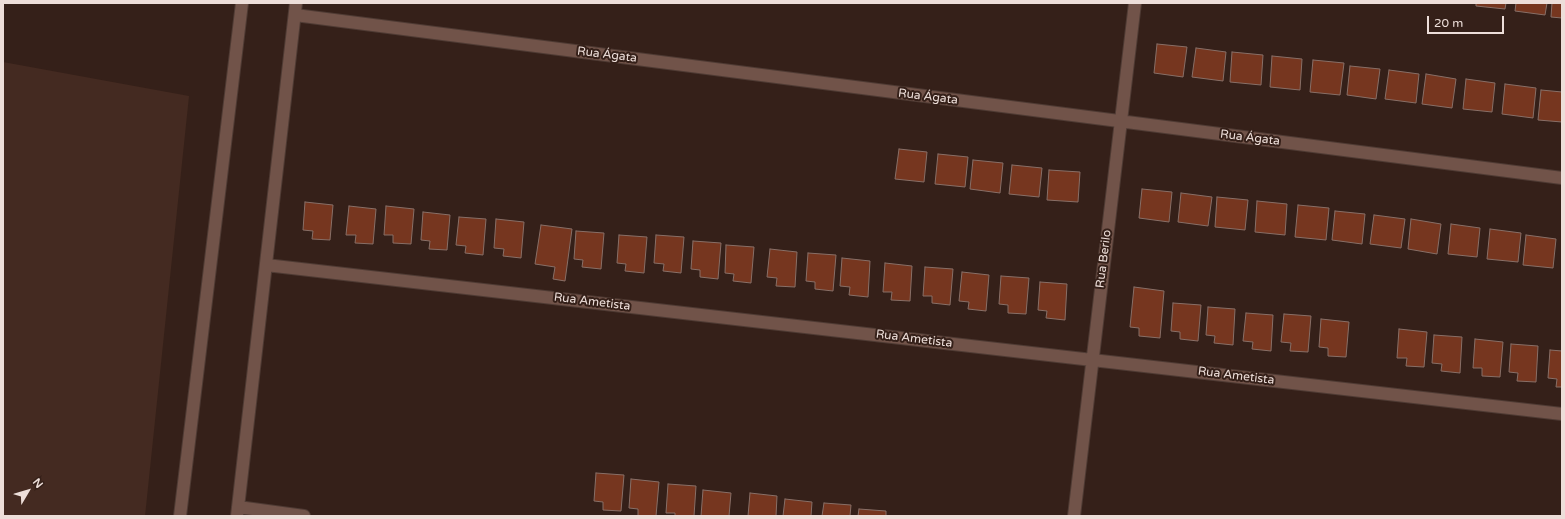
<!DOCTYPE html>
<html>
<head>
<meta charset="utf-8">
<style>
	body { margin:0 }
	#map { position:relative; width:1565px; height:519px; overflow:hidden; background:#352019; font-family:"Varela Round",sans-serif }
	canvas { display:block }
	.frame { position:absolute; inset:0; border:4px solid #edded9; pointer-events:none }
	.north { position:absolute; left:8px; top:471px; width:40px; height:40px; -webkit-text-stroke:3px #352019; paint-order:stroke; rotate:52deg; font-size:11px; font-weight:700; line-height:16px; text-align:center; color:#edded9 }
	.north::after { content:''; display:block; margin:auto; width:14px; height:18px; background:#edded9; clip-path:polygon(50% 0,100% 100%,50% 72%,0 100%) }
	.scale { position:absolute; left:1427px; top:16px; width:77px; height:18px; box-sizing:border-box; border:2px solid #edded9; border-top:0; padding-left:5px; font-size:12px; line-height:14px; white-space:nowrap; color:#edded9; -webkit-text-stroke:3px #352019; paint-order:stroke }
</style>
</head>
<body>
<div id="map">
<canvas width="1565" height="519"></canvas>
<div class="frame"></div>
<div class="north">N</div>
<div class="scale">20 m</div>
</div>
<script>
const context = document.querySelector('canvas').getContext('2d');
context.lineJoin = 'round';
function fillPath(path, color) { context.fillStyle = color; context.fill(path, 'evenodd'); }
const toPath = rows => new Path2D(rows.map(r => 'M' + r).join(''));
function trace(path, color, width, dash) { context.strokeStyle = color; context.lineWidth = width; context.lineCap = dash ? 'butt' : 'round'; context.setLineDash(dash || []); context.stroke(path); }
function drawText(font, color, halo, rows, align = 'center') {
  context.font = font + ' "Varela Round",sans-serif'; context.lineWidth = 4; context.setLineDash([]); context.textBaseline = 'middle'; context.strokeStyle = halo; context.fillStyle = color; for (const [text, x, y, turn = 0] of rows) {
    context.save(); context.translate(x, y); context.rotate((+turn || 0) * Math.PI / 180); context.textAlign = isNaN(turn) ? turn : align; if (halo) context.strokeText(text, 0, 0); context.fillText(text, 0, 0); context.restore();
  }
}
fillPath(toPath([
	[3,62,189,96,145,516,3,516]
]), '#442a21');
const building = toPath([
	[1476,3,1506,3,1505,9,1476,6,1476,3],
	[1516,3,1547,3,1545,15,1515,11,1516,3],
	[1552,3,1562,3,1562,18,1551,17,1552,3],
	[1157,44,1187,47,1183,77,1154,73,1157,44],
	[1196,48,1226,52,1223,81,1192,77,1196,48],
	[1232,52,1263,55,1261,85,1230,82,1232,52],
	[1272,56,1302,59,1300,90,1270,87,1272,56],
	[1313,60,1344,63,1340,95,1310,92,1313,60],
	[1350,66,1380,69,1376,99,1347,95,1350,66],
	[1389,70,1419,74,1416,103,1385,99,1389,70],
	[1426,74,1456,79,1452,108,1422,104,1426,74],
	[1466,79,1495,83,1492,112,1463,109,1466,79],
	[1505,84,1536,88,1533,118,1502,114,1505,84],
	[1541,90,1562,92,1562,122,1538,120,1541,90],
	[899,149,927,152,924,182,895,179,899,149],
	[938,154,968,157,965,187,935,184,938,154],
	[973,160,1003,163,1000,193,970,189,973,160],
	[1012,165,1042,168,1039,197,1009,194,1012,165],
	[1049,170,1080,172,1078,202,1047,200,1049,170],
	[1142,189,1172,192,1169,222,1139,218,1142,189],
	[1181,193,1212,197,1208,226,1178,222,1181,193],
	[1217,197,1248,200,1245,230,1215,227,1217,197],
	[1257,201,1287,204,1285,235,1255,232,1257,201],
	[305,202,333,205,330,240,312,239,313,231,303,230,305,202],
	[1298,205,1329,208,1326,240,1295,237,1298,205],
	[349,206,376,209,373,244,355,243,356,235,346,235,349,206],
	[386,206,414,209,411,244,393,243,393,235,384,235,386,206],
	[1335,211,1365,214,1362,244,1332,240,1335,211],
	[423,212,450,215,447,250,429,249,430,241,421,240,423,212],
	[1374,215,1405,219,1401,248,1370,244,1374,215],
	[459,217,486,219,483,255,465,253,466,246,456,245,459,217],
	[496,219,524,222,521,258,503,256,504,249,494,248,496,219],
	[1411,219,1441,224,1437,254,1408,249,1411,219],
	[1451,224,1480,228,1477,257,1448,254,1451,224],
	[541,225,572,229,565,281,553,279,555,267,535,264,541,225],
	[1490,229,1521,233,1518,262,1487,259,1490,229],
	[576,231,604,233,601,269,582,267,583,260,574,259,576,231],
	[619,235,647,237,644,273,625,271,626,264,617,263,619,235],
	[656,235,684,237,681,273,663,271,664,264,654,263,656,235],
	[1526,235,1556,239,1553,268,1523,265,1526,235],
	[693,241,721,243,718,279,700,277,700,270,691,269,693,241],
	[726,245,754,247,751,283,733,281,734,274,725,273,726,245],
	[770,249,797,252,795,287,776,286,777,278,767,277,770,249],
	[808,253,836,255,833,291,815,289,815,282,806,281,808,253],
	[842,258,870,261,868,297,849,295,850,287,840,286,842,258],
	[885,263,912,266,910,301,891,300,892,292,883,292,885,263],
	[925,267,953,269,950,305,932,303,932,296,923,296,925,267],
	[962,272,989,275,986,311,968,309,969,302,959,301,962,272],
	[1001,276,1029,278,1026,314,1008,313,1008,305,999,304,1001,276],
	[1040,282,1067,284,1065,320,1046,318,1047,311,1038,310,1040,282],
	[1134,287,1164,291,1160,338,1139,336,1139,328,1130,327,1134,287],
	[1173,303,1201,305,1198,341,1180,339,1180,332,1171,331,1173,303],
	[1208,307,1235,309,1233,345,1214,343,1215,336,1206,335,1208,307],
	[1246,313,1273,315,1271,351,1252,349,1253,342,1243,341,1246,313],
	[1284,314,1311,316,1308,352,1290,351,1291,343,1281,342,1284,314],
	[1321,319,1349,322,1346,357,1328,356,1328,348,1319,347,1321,319],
	[1399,329,1427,332,1424,367,1406,366,1407,358,1397,358,1399,329],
	[1434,335,1462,337,1460,373,1441,371,1442,364,1432,363,1434,335],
	[1475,339,1503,342,1500,377,1482,376,1482,368,1473,368,1475,339],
	[1511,344,1538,346,1536,382,1517,381,1518,373,1509,372,1511,344],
	[1550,350,1562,351,1562,387,1556,387,1557,379,1548,378,1550,350],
	[596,473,624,475,621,511,603,510,603,502,594,501,596,473],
	[631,479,659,482,656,516,638,516,638,509,629,508,631,479],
	[668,484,696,486,694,516,675,516,675,513,666,513,668,484],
	[703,490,731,493,729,516,701,516,703,490],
	[750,493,777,496,776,516,748,516,750,493],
	[785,499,812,502,811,516,783,516,785,499],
	[824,503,851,505,850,516,822,516,824,503],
	[859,509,886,511,886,516,858,516,859,509]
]);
fillPath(building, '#76361f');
trace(building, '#886f67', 1);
const minor = toPath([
	[295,15,1562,178],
	[266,265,1562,414],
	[238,507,304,516],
	[180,516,242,3],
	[237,516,296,3],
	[1074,516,1135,3]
]);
trace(minor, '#4f3b34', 14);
trace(minor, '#715349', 12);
drawText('12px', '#edded9', '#352019', [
	["Rua Ágata",607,55,7],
	["Rua Ágata",928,97,7],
	["Rua Ágata",1250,138,7],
	["Rua Berilo",1104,259,-83],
	["Rua Ametista",592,302,7],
	["Rua Ametista",914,339,7],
	["Rua Ametista",1236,376,7]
]);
</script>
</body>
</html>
